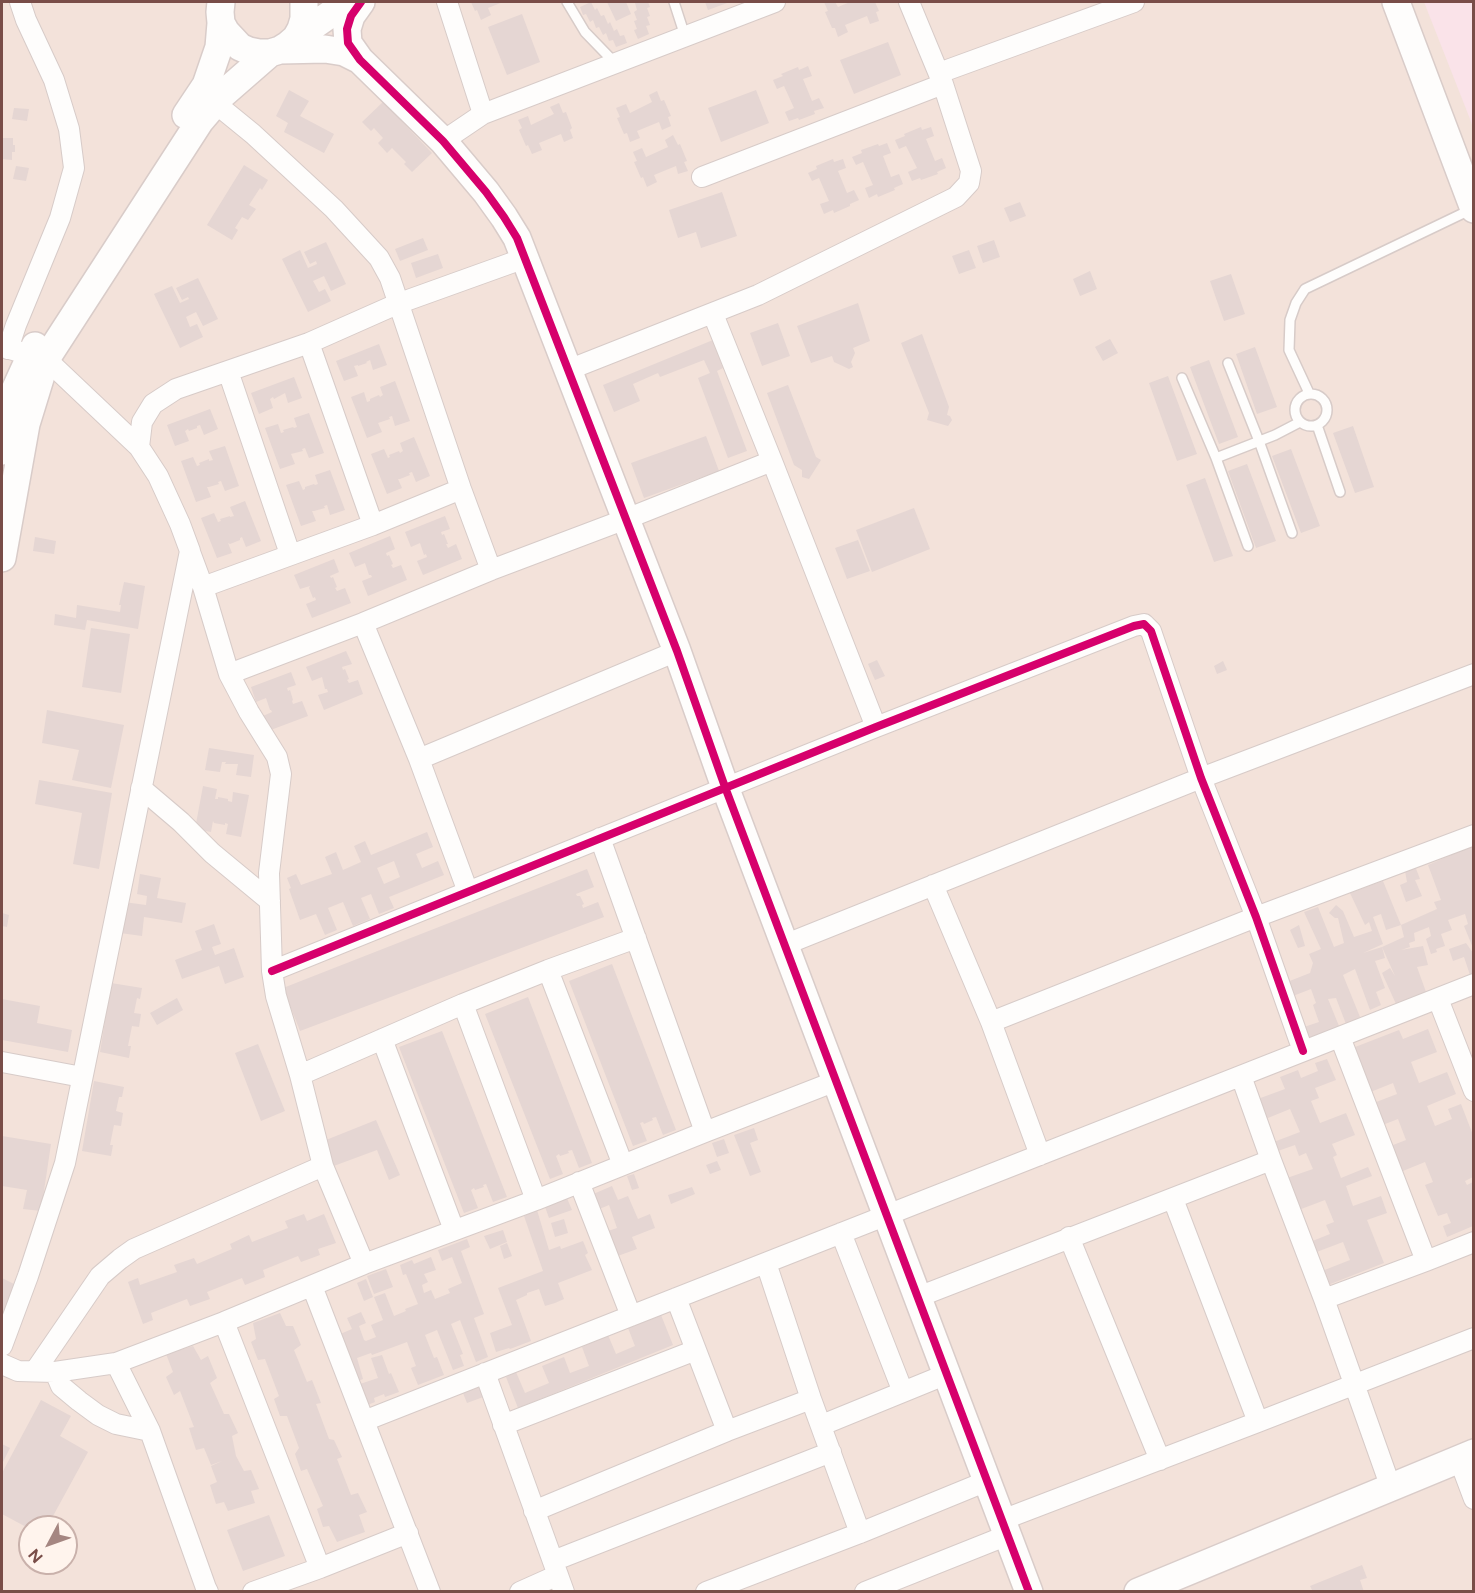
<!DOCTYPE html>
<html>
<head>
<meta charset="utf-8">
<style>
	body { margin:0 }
	#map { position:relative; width:1475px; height:1593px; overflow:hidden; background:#f8f0ec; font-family:Figtree,sans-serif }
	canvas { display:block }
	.frame { position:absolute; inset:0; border:3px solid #794d48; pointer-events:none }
	.north { position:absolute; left:18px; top:1515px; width:60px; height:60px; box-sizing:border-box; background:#fff4ed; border:2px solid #c9b1ab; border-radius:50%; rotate:229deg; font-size:16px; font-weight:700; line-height:24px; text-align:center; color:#794d48 }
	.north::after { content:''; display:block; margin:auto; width:21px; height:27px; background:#a58681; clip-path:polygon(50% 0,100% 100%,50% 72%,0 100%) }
</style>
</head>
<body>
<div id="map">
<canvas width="1475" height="1593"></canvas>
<div class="frame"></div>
<div class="north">N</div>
</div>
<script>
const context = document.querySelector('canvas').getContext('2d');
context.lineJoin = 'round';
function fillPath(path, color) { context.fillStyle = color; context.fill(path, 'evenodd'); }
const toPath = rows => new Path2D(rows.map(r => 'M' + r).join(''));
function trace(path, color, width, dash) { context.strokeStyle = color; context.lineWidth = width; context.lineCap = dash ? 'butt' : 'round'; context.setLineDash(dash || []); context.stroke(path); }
fillPath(toPath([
	[2,2,1473,2,1473,1591,2,1592],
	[30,1527,66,1527,66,1563,30,1563]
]), '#f3e2da');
fillPath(toPath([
	[1424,2,1473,2,1473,128,1470,119]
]), '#fae3e9');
fillPath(toPath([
	[471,2,503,2,488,8,491,15,481,20,477,10,475,11],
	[591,2,595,10,597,8,601,16,604,15,608,24,610,22,614,31,617,29,620,36,624,35,627,43,616,47,613,40,609,41,606,33,603,35,599,27,596,28,593,20,590,22,586,14,583,15,580,7],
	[607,2,626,2,631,14,616,21],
	[638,2,648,2,650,7,647,8,650,16,647,17,650,25,646,26,649,34,638,39,634,30,637,29,634,21,637,20,634,12,637,10,635,3],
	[705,2,730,2,708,10],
	[824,2,835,2,838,7,850,2,875,2,879,11,876,12,879,21,870,24,867,16,845,25,848,32,838,37,835,28,832,28,825,12,828,11],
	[522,14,540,62,507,75,488,27],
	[888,42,901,75,854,94,840,60],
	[808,66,812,76,803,79,812,101,819,98,824,108,814,111,815,114,799,120,798,118,789,121,785,112,794,108,784,86,777,89,773,80,783,76,781,74,798,67,799,70],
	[289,90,309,101,300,116,334,134,324,153,284,132,288,123,276,116],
	[756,90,769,123,721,142,708,108],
	[657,91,661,101,664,100,671,116,668,117,671,126,662,130,659,122,637,131,640,138,630,142,627,133,624,134,617,118,620,117,616,108,626,104,630,113,652,102,649,95],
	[383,102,432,153,412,172,404,164,406,162,392,148,387,153,378,143,383,138,374,128,371,131,362,122],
	[559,103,563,113,566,112,572,128,570,130,573,138,564,142,561,134,539,143,542,150,532,154,528,145,526,146,519,130,522,128,518,120,528,116,531,125,554,114,550,107],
	[14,108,29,109,27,121,12,119],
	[921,127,922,130,931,127,934,136,926,139,935,161,942,158,946,168,937,172,938,174,921,180,920,178,912,181,908,172,917,168,906,146,899,149,895,140,905,136,904,134],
	[673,135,678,145,680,144,687,161,684,162,688,171,678,174,676,166,654,175,657,182,647,187,643,177,641,178,634,162,637,161,633,152,642,148,646,157,668,147,665,140],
	[2,138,13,138,13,145,15,145,15,152,12,152,12,160,2,159],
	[887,143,891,153,883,156,891,177,899,174,903,184,894,188,895,190,878,197,877,194,869,198,865,188,873,185,863,162,856,165,852,157,862,153,861,150,878,144,879,146],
	[833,159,834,162,843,159,846,168,838,171,847,193,854,190,859,200,850,204,850,206,834,213,833,210,824,214,820,204,829,201,819,178,812,181,808,173,817,169,816,166],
	[244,165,268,180,262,190,260,188,249,205,256,209,248,220,242,217,235,228,238,230,232,240,207,225],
	[16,166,29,168,26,181,13,179],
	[722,192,737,236,701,248,696,232,678,238,669,210],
	[1020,202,1026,216,1010,222,1004,208],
	[423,238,428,250,400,261,395,249],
	[994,240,1000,257,983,263,977,246],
	[326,242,346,284,331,291,324,276,313,281,319,292,325,289,331,301,308,312,282,259,300,250,308,268,317,264,316,261,310,264,304,252],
	[969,250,976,268,959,274,952,256],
	[438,254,443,268,416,278,411,263],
	[1090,271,1097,289,1080,296,1073,279],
	[1231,274,1245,314,1224,321,1210,281],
	[198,278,218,319,203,326,196,312,186,317,190,327,197,324,203,337,180,348,154,294,172,286,180,303,189,299,188,297,182,300,176,288],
	[858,303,870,341,853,348,855,353,851,362,853,367,849,369,834,362,832,356,811,363,797,326],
	[778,323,790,356,762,366,750,333],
	[922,334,949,407,947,415,950,416,952,420,948,426,927,420,929,413,901,343],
	[1110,339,1118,353,1103,361,1095,347],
	[713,340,723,368,717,371,747,451,728,458,698,378,710,373,704,360,660,377,658,373,633,384,640,401,614,412,603,385],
	[379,344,387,365,373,370,370,360,366,362,367,363,358,366,358,365,354,366,358,376,344,381,336,361],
	[1255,347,1277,407,1257,414,1236,354],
	[1209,360,1238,437,1219,444,1190,367],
	[1168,376,1197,454,1177,461,1149,383],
	[294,377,302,398,288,403,285,393,274,399,273,397,270,399,273,408,259,414,251,393],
	[395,381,410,421,395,426,392,416,389,417,390,419,378,423,382,432,367,438,351,397,364,392,367,402,370,401,370,399,379,395,380,397,383,395,380,387],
	[788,385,816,457,821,460,809,479,802,477,802,470,794,465,767,393],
	[210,409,218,429,204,435,200,425,197,426,197,428,189,431,188,429,185,431,189,441,175,446,167,425],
	[309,413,324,453,309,458,305,448,302,449,303,451,291,454,295,464,280,469,265,428,278,424,281,433,284,432,283,430,293,427,294,428,297,427,294,418],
	[1353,426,1374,487,1355,493,1333,433],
	[706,436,719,471,644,498,631,463],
	[414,437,430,476,416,482,412,472,409,473,410,475,400,479,398,479,402,488,387,494,371,454,384,449,388,458,390,457,389,455,399,451,400,453,403,451,400,443],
	[225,446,239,486,225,491,221,481,218,482,219,484,209,487,207,487,211,497,196,502,181,461,193,457,197,466,200,465,199,463,209,459,209,461,213,460,209,451],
	[1291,449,1320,526,1301,533,1272,456],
	[1247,464,1276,541,1256,548,1228,471],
	[330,470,345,510,330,515,327,505,324,506,325,508,314,511,312,511,316,521,301,526,286,485,299,481,303,490,305,489,305,487,314,484,315,485,318,484,315,475],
	[1205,478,1233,556,1214,562,1186,485],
	[245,501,261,541,246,547,242,537,240,538,240,540,230,544,228,543,232,553,217,558,201,518,214,513,218,522,221,521,220,519,230,516,230,517,234,516,230,507],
	[914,508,930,549,872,572,856,530],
	[445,516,450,529,441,532,442,535,444,534,448,544,446,544,448,548,456,544,462,559,423,575,417,561,427,557,426,554,424,555,420,543,411,547,405,532],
	[390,536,395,549,386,553,387,556,389,555,393,564,391,565,393,568,401,565,407,580,368,596,362,581,372,577,371,575,369,575,365,563,355,567,349,553],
	[35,537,56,541,54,554,33,551],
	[858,540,870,571,847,579,835,548],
	[334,559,339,572,330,576,331,578,333,577,337,587,335,588,337,591,345,588,351,603,312,618,306,604,316,600,315,597,313,598,309,588,310,586,300,589,294,575],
	[124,582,145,586,138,629,87,620,85,630,54,625,55,614,76,618,77,605,120,612,121,605,119,605],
	[91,628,130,634,121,693,82,687],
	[346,651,352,664,342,667,343,670,345,669,349,679,347,680,349,683,358,680,363,694,324,710,318,695,328,692,327,689,325,689,322,677,312,681,306,667],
	[877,660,885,676,875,680,868,664],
	[1223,661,1227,670,1217,674,1214,666],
	[291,672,296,685,287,688,288,691,290,690,293,700,292,701,293,704,302,701,308,716,268,731,263,716,272,712,271,710,270,710,266,698,256,702,251,687],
	[47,710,124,725,111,788,72,780,79,750,42,743],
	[209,748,254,755,251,777,236,775,238,764,225,764,226,762,222,762,220,772,205,770],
	[39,780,112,793,99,869,73,864,82,813,35,804],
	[203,786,217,789,215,799,218,799,218,797,228,799,228,801,232,802,233,792,249,795,241,837,226,834,228,824,225,823,225,825,214,823,213,821,211,832,195,829],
	[427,832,433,847,416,854,422,868,438,861,444,875,389,897,394,908,379,914,371,894,361,898,370,919,353,926,343,902,328,908,337,930,325,935,316,914,300,920,289,889,291,888,287,878,296,874,301,885,332,874,325,857,336,852,343,870,361,862,354,846,365,841,371,855],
	[394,861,400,877,384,884,377,868],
	[1472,846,1473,948,1464,926,1468,924,1465,914,1448,920,1452,930,1441,934,1445,946,1436,949,1437,952,1431,954,1426,939,1431,936,1429,927,1414,933,1415,941,1409,943,1410,947,1401,950,1423,946,1428,965,1417,967,1426,992,1396,1004,1382,973,1390,968,1395,976,1382,947,1385,958,1375,961,1385,988,1376,992,1381,1005,1370,1010,1355,969,1343,975,1360,1017,1346,1024,1336,998,1328,999,1339,1026,1308,1039,1304,1027,1319,1022,1313,1005,1316,1003,1311,989,1293,996,1287,982,1310,973,1313,963,1309,954,1321,949,1304,912,1318,907,1334,947,1344,943,1338,918,1335,918,1329,913,1336,905,1343,911,1354,937,1372,931,1369,922,1365,925,1350,893,1383,881,1401,925,1386,930,1381,914,1373,917,1383,944,1363,953,1382,947,1404,937,1401,925,1437,909,1434,902,1441,900,1428,865],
	[1415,866,1420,879,1415,880,1422,896,1406,902,1400,885,1407,882,1405,871],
	[587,869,594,887,576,894,577,896,580,896,584,904,582,905,583,908,598,902,604,917,300,1031,283,988],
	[140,874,161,878,157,898,186,903,182,923,144,917,142,936,120,933,124,902,146,905,147,896,137,894],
	[2,913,9,915,7,927,2,926],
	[214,924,221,944,212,947,215,955,234,948,244,977,225,984,219,966,182,979,175,960,202,950,195,931],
	[1299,925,1305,946,1298,948,1290,930],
	[1466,943,1473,953,1473,973,1470,975,1464,957,1453,961,1449,949],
	[612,964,676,1130,663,1135,656,1117,652,1118,653,1120,644,1124,643,1122,640,1123,647,1141,633,1146,569,981],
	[111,983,142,988,140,999,137,998,134,1013,141,1014,139,1027,132,1026,128,1046,131,1046,129,1058,100,1052],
	[528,997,592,1163,579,1168,572,1150,568,1151,569,1153,560,1156,559,1154,556,1156,563,1174,550,1179,485,1014],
	[177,998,183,1010,157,1025,150,1013],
	[2,999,40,1006,37,1023,72,1030,68,1052,2,1040],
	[1428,1029,1437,1052,1411,1062,1419,1083,1447,1072,1456,1094,1427,1106,1435,1126,1452,1119,1448,1109,1461,1104,1473,1135,1473,1177,1465,1181,1467,1185,1473,1182,1473,1226,1447,1237,1443,1226,1451,1223,1447,1213,1438,1216,1425,1185,1433,1182,1425,1162,1398,1173,1388,1147,1406,1140,1398,1119,1380,1126,1371,1104,1397,1094,1393,1083,1368,1093,1350,1049,1399,1030,1403,1039],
	[442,1031,507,1197,493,1202,486,1184,483,1185,484,1187,475,1190,474,1188,471,1190,478,1208,464,1213,399,1047],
	[258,1044,285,1111,261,1121,235,1053],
	[1327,1059,1336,1080,1315,1088,1319,1098,1311,1101,1320,1123,1346,1113,1355,1135,1332,1144,1337,1155,1333,1157,1341,1178,1368,1167,1372,1176,1346,1186,1353,1206,1381,1196,1387,1213,1367,1220,1384,1263,1328,1285,1322,1271,1350,1260,1343,1242,1314,1253,1310,1242,1330,1234,1326,1225,1334,1222,1325,1200,1296,1211,1284,1179,1313,1169,1306,1153,1299,1156,1295,1145,1275,1152,1271,1143,1300,1132,1290,1109,1263,1120,1255,1100,1285,1089,1280,1077,1298,1070,1301,1078,1318,1071,1315,1063],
	[94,1081,124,1087,122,1097,119,1097,116,1111,123,1113,121,1126,114,1125,110,1145,113,1145,111,1156,82,1151],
	[376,1120,400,1175,389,1180,377,1150,331,1167,321,1142],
	[754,1128,758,1140,750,1143,761,1172,750,1176,734,1135],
	[2,1136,51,1144,41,1211,23,1209,27,1190,2,1186],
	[724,1139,729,1153,717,1157,712,1143],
	[717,1161,721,1170,710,1174,706,1165],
	[634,1174,639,1188,632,1190,627,1176],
	[612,1186,618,1200,628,1196,638,1219,650,1214,655,1228,632,1237,637,1249,615,1257,605,1232,617,1228,609,1205,597,1210,591,1195],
	[692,1187,695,1194,671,1204,668,1195],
	[566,1196,572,1210,549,1218,544,1204],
	[537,1210,549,1250,560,1246,561,1249,583,1241,588,1253,585,1255,592,1270,558,1283,564,1299,555,1303,545,1306,539,1289,527,1293,527,1295,516,1300,531,1341,510,1349,509,1348,496,1352,490,1333,512,1325,498,1288,543,1271,524,1216],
	[304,1214,307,1221,324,1214,336,1243,318,1249,320,1255,301,1262,298,1256,263,1270,265,1277,245,1285,242,1278,207,1292,210,1299,190,1306,187,1299,151,1313,153,1320,143,1324,128,1282,138,1278,140,1285,177,1272,174,1265,194,1258,197,1264,232,1249,230,1244,249,1235,252,1242,288,1228,285,1221],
	[564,1219,568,1233,555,1237,551,1223],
	[503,1230,507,1242,490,1249,484,1236],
	[467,1239,470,1247,461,1251,484,1314,474,1318,488,1357,476,1362,460,1320,451,1324,463,1354,460,1355,464,1366,453,1370,437,1330,425,1335,434,1358,437,1357,444,1375,418,1385,411,1368,416,1366,407,1342,372,1355,371,1353,357,1358,363,1379,356,1382,338,1335,352,1329,347,1318,361,1312,366,1323,359,1326,364,1340,366,1341,376,1337,371,1325,383,1320,374,1297,385,1293,394,1316,406,1311,405,1309,418,1304,406,1274,403,1275,400,1265,412,1260,414,1264,431,1257,436,1270,424,1274,428,1282,422,1285,424,1293,431,1290,435,1299,450,1293,448,1289,462,1283,452,1257,442,1261,438,1250],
	[507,1243,512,1256,504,1259,500,1246],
	[386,1269,393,1287,374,1294,367,1276],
	[2,1278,16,1285,6,1312,2,1310],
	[366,1279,373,1297,364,1301,357,1283],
	[280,1313,286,1326,293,1326,301,1345,294,1350,307,1382,312,1380,321,1403,316,1404,329,1439,334,1440,342,1457,337,1459,351,1495,358,1493,367,1512,359,1515,365,1532,337,1542,329,1526,323,1527,317,1509,323,1506,307,1469,301,1471,295,1454,299,1448,287,1416,280,1416,274,1399,279,1396,265,1359,258,1360,251,1342,256,1339,253,1323],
	[661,1315,673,1345,518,1408,506,1377,516,1372,525,1393,549,1383,542,1366,564,1357,570,1373,589,1366,582,1347,608,1335,616,1354,635,1346,628,1328],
	[193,1346,201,1360,208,1356,217,1378,210,1383,224,1414,229,1414,238,1433,232,1436,236,1456,244,1471,251,1470,259,1489,251,1491,255,1503,228,1511,224,1502,216,1504,210,1485,217,1482,211,1466,222,1461,211,1465,204,1448,196,1450,189,1428,194,1427,180,1391,174,1395,166,1377,173,1372,166,1354],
	[382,1355,389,1374,391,1373,399,1392,385,1397,384,1394,374,1398,375,1402,365,1406,357,1385,378,1378,371,1358],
	[482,1386,486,1396,467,1403,463,1393],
	[41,1400,71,1416,60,1436,88,1452,47,1527,30,1527,30,1529,2,1514,2,1473],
	[2,1444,10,1448,2,1464],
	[269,1515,285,1556,243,1571,227,1530],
	[1362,1565,1367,1578,1360,1580,1364,1592,1313,1592,1310,1586]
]), '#e5d6d3');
const lane = toPath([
	[567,2,585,32,615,63],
	[674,2,685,36],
	[1228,363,1259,441,1292,533],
	[1182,378,1216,458,1248,546],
	[1309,393,1289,350,1290,320,1296,303,1305,289,1472,209],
	'1295 410a16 16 0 1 1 32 0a16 16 0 1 1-32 0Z',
	[1317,425,1340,492],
	[1216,458,1275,435,1300,422]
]);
const street = toPath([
	[447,2,483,114],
	[939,73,1134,2],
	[215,103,253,134,334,209,379,258,390,278,461,489,491,570],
	[443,141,483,114,775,2],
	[702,177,943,84],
	[713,314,772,461,876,727],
	[309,343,373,525],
	[2,347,46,359,139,447,158,476,180,524,190,551,65,1163,28,1276,2,1346],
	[8,349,16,325,60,218,74,168,69,129,54,80,26,20,20,2],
	[568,370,758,295,956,197,969,183,971,171,943,84,909,2],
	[228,371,290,554],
	[139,447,142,422,153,404,176,389,309,343,397,304,525,258],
	[190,552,203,587,229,674,249,712,277,757,281,774,269,873,272,971,276,996,300,1075,323,1166,364,1264],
	[203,587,373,525,461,489],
	[363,623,419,759,468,892],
	[229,674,363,623,491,570,626,519,772,461],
	[419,759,677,651],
	[141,788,181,822,212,853,270,901],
	[600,838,705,1132],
	[933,885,991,1022,1040,1155],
	[784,945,1201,778,1474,674],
	[548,970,623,1165],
	[272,971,876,727,1134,626,1144,624,1151,631,1201,778,1256,917,1303,1051],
	[1438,999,1474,1091],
	[463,1004,536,1200],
	[991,1022,1256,917,1474,835],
	[1340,1037,1426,1261],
	[382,1039,454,1230],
	[2,1062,82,1077],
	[300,1075,463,1004,548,970,636,938],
	[1241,1076,1271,1160,1324,1299,1391,1488],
	[579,1182,631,1316],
	[1173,1199,1258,1422],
	[841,1233,903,1392],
	[1069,1237,1160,1460],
	[766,1263,811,1399,860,1533],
	[312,1286,430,1592],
	[918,1297,1271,1160],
	[676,1298,727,1431],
	[1324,1299,1426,1261,1474,1242],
	[224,1322,320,1568],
	[116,1363,150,1431,206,1588,208,1592],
	[2,1364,18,1371,55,1372,116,1363,224,1322,364,1264,536,1200,705,1132,836,1081],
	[35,1371,100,1276,120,1259,134,1249,323,1166],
	[55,1372,61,1386,79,1401,98,1415,116,1424,150,1431],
	[485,1373,564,1592],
	[364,1421,1474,984],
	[503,1425,696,1350],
	[822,1425,947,1374],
	[1459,1459,1474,1499],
	[534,1511,727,1431,811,1399],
	[1002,1520,1258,1422,1474,1338],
	[553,1561,831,1452],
	[253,1592,320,1568,408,1533],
	[520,1592,558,1575],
	[706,1592,860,1533,987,1481],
	[865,1592,1008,1535]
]);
const secondary = toPath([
	[221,2,220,12,221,23,226,32,240,47,249,51,259,53,270,53,280,50,288,45,296,38,301,29,304,19,304,2],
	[361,2,351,16,347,29,348,43,360,60,443,141,486,192,504,217,517,238,677,651,725,787,1029,1592],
	[1396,2,1474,209],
	[296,38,339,8,352,2],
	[280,50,325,49,344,52,360,60],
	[186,115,206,85,219,47,221,23],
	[3,451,10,405,15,390,35,346],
	[2,558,26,424,46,359,200,121,223,94,270,53],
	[1138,1592,1474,1453]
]);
trace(lane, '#d7cbc8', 12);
trace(street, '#d7cbc8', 22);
trace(secondary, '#d9ccc9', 30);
trace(lane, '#fefdfc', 9);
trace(street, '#fefdfc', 20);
trace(secondary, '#fefdfc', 27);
trace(toPath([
	[361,2,351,16,347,29,348,43,360,60,443,141,486,192,504,217,517,238,677,651,725,787,1029,1592],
	[272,971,876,727,1134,626,1144,624,1151,631,1201,778,1256,917,1303,1051]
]), '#d6006c', 8);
</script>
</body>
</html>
